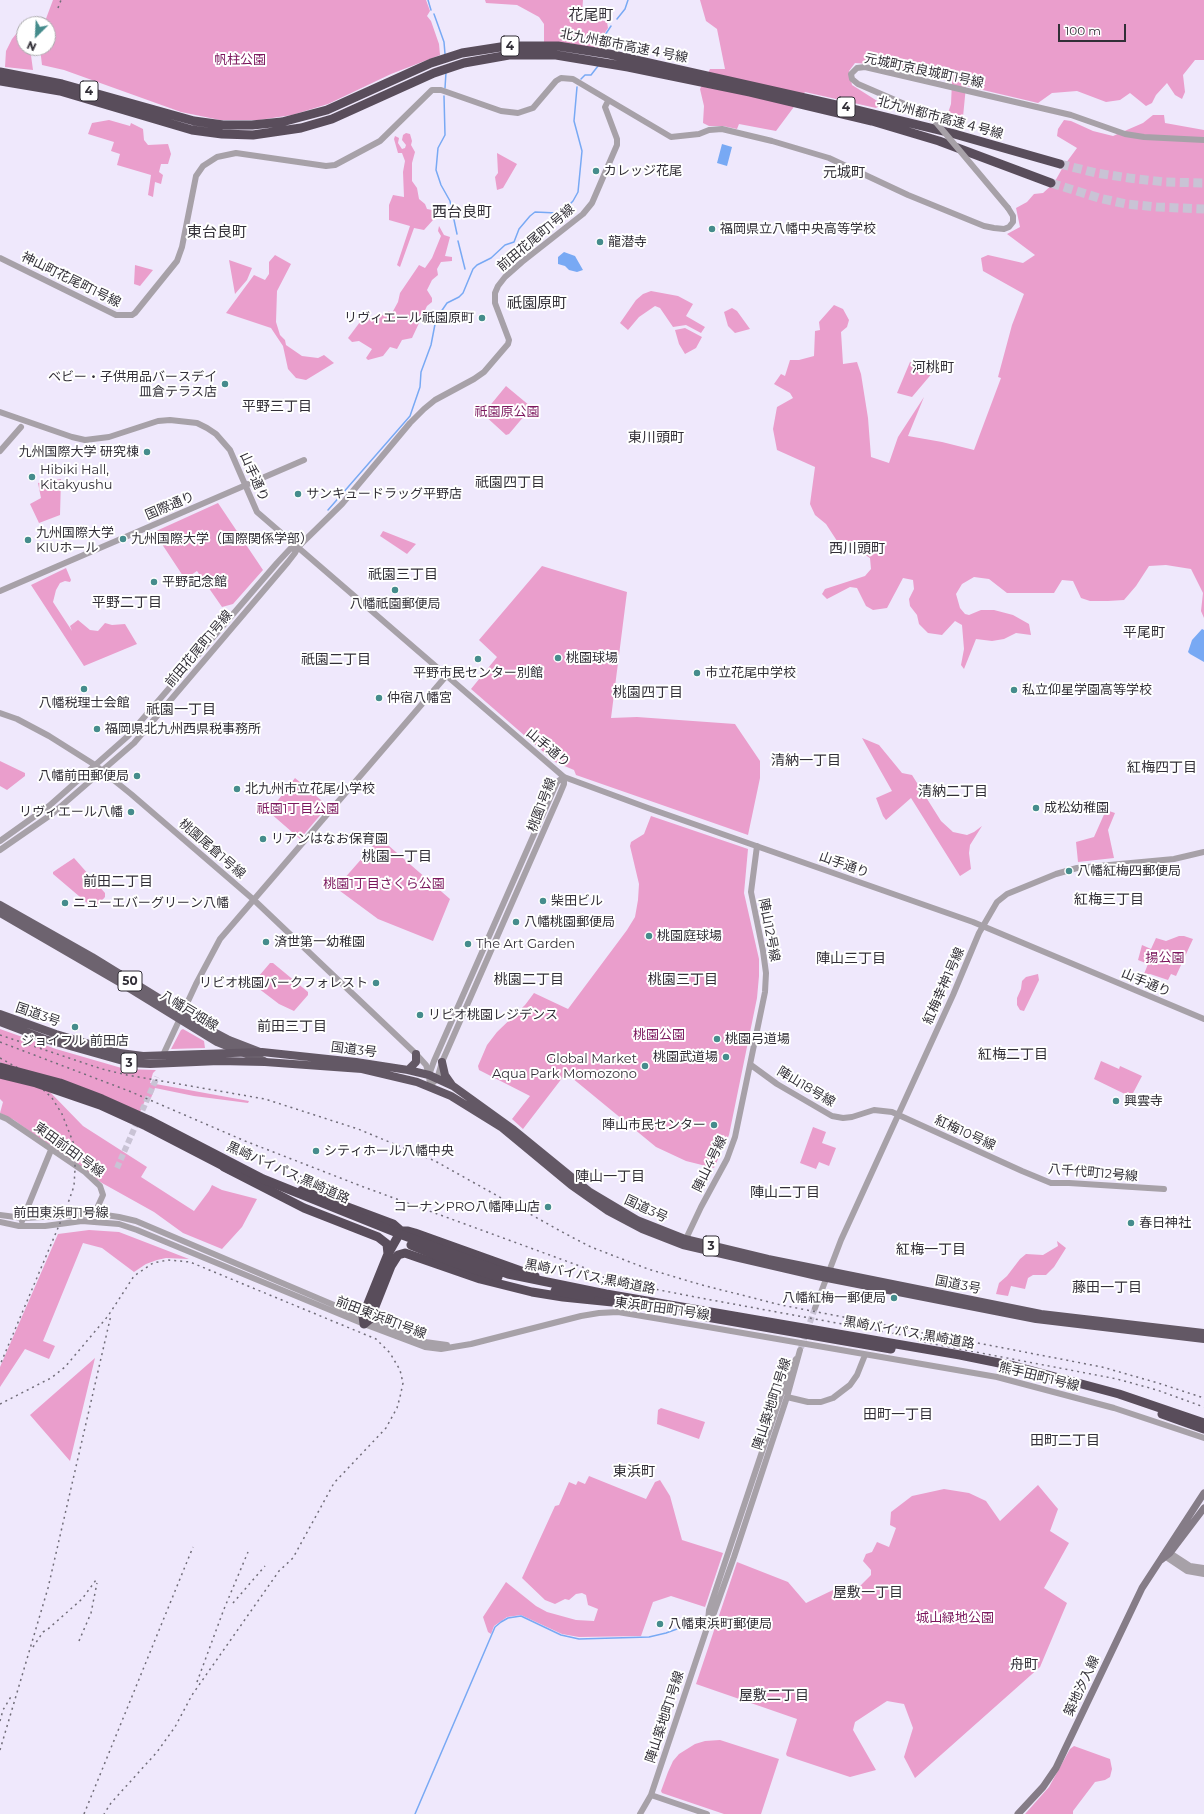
<!DOCTYPE html>
<html>
<head>
<meta charset="utf-8">
<style>
	body { margin:0 }
	#map { position:relative; width:1204px; height:1814px; overflow:hidden; background:#efe8fc; font-family:Montserrat,sans-serif }
	canvas { display:block }
	.north { position:absolute; left:16px; top:16px; width:40px; height:40px; box-sizing:border-box; background:#fff; border:1px solid #adacaf; border-radius:50%; rotate:204deg; font-size:11px; font-weight:700; line-height:16px; text-align:center; color:#322f37 }
	.north::after { content:''; display:block; margin:auto; width:14px; height:18px; background:#458c8c; clip-path:polygon(50% 0,100% 100%,50% 72%,0 100%) }
	.scale { position:absolute; left:1058px; top:24px; width:68px; height:18px; box-sizing:border-box; border:2px solid #322f37; border-top:0; padding-left:5px; font-size:12px; line-height:14px; white-space:nowrap; color:#322f37; -webkit-text-stroke:3px #fff; paint-order:stroke }
</style>
</head>
<body>
<div id="map">
<canvas width="1204" height="1814"></canvas>
<div class="north">N</div>
<div class="scale">100 m</div>
</div>
<script>
const context = document.querySelector('canvas').getContext('2d');
context.lineJoin = 'round';
function fillPath(path, color) { context.fillStyle = color; context.fill(path, 'evenodd'); }
const toPath = rows => new Path2D(rows.map(r => 'M' + r).join(''));
function trace(path, color, width, dash) { context.strokeStyle = color; context.lineWidth = width; context.lineCap = dash ? 'butt' : 'round'; context.setLineDash(dash || []); context.stroke(path); }
function drawText(font, color, halo, rows, align = 'center') {
  context.font = font + ' Montserrat,"Noto Sans JP",sans-serif'; context.lineWidth = 4; context.setLineDash([]); context.textBaseline = 'middle'; context.strokeStyle = halo; context.fillStyle = color; for (const [text, x, y, turn = 0] of rows) {
    context.save(); context.translate(x, y); context.rotate((+turn || 0) * Math.PI / 180); context.textAlign = isNaN(turn) ? turn : align; if (halo) context.strokeText(text, 0, 0); context.fillText(text, 0, 0); context.restore();
  }
}
fillPath(toPath([
	[53,0,426,0,430,11,427,16,431,21,439,44,440,55,391,74,328,104,292,115,259,120,220,120,181,112,64,70,42,65,40,48,48,48,48,24,44,24],
	[485,0,583,0,582,13,607,22,608,28,604,34,605,50,544,43,544,24,539,17,517,5,486,3],
	[700,0,1204,0,1204,60,1195,60,1183,75,1185,92,1182,99,1175,95,1167,83,1156,95,1152,103,1146,106,1130,93,1120,100,1106,102,1077,91,1052,93,1038,103,966,86,963,117,953,120,947,116,951,104,952,82,887,65,855,63,849,71,852,85,882,104,876,108,805,92,776,131,739,124,737,129,723,126,709,126,703,123,704,106,700,89,710,69,725,69,717,29,706,21],
	[20,29,24,29,24,48,30,48,33,70,5,67,6,51,12,39],
	[1153,115,1164,115,1165,123,1204,130,1204,618,1201,611,1203,593,1191,569,1166,565,1149,566,1136,586,1124,600,1108,601,1090,601,1081,598,1073,581,1062,580,1054,593,1007,593,989,579,974,577,962,584,956,594,960,608,965,614,969,615,981,610,994,610,1013,615,1029,624,1031,635,1016,633,1004,639,992,641,976,639,964,669,961,665,964,649,962,625,955,621,942,635,928,633,919,624,917,615,910,606,909,599,914,589,913,580,903,578,887,608,873,610,866,606,857,588,850,587,827,599,822,594,825,589,865,576,871,569,870,558,861,552,839,544,826,524,815,515,810,504,815,467,777,450,773,429,777,407,793,398,790,393,774,384,781,374,785,376,790,360,799,360,814,356,815,331,820,330,819,322,834,305,843,309,849,320,847,327,841,332,843,364,857,362,861,374,868,418,871,457,889,463,898,437,924,397,908,436,942,442,974,450,1001,378,998,377,1012,325,1024,294,983,271,981,258,988,255,1023,263,1035,255,1007,234,1020,227,1016,208,1027,202,1034,194,1043,193,1054,183,1063,167,1077,148,1057,136,1058,129,1064,120,1071,121,1093,131,1113,136,1143,123],
	[109,120,130,126,131,123,143,129,144,140,148,145,168,144,171,154,168,164,161,164,159,172,163,175,161,184,155,182,153,197,148,195,151,175,117,165,120,154,111,151,114,142,88,134,92,123],
	[406,133,410,134,412,141,411,145,415,152,412,163,412,181,417,188,419,199,425,204,427,209,432,210,433,220,424,230,414,228,400,267,397,265,410,226,389,220,389,205,393,195,404,197,403,172,405,161,402,153,398,153,394,139,395,136,399,138,398,143,402,149,405,148,406,145,402,140,403,135],
	[497,153,517,164,503,188,497,190,495,177,498,173],
	[439,226,444,235,450,237,445,256,452,257,452,261,441,262,437,269,438,275,432,280,427,290,432,298,432,302,427,306,412,338,402,340,397,349,390,347,383,356,368,360,366,358,372,349,359,341,352,342,348,338,360,322,369,317,372,321,389,311,392,313,398,302,400,293,415,271,419,265,425,268,432,258,441,236,438,231],
	[275,255,291,264,277,291,276,322,280,335,285,340,286,345,302,356,318,358,324,355,334,363,306,380,296,378,288,369,283,346,271,328,226,313,254,275,265,280,269,274,269,262],
	[229,260,252,268,247,280,235,294],
	[135,265,153,270,140,286,134,284],
	[651,291,678,296,693,304,686,316,705,327,701,333,686,325,673,327,660,308,655,306,639,317,628,330,620,323,636,300,643,294],
	[732,308,737,311,750,329,735,333,728,326,724,312],
	[685,328,702,337,696,348,685,354,679,344,675,330],
	[910,362,934,371,912,397,897,393],
	[506,386,530,406,530,409,509,434,506,435,483,414],
	[61,479,60,515,39,523,30,504,41,498,38,483],
	[218,503,263,570,233,604,222,607,197,571,185,579,154,532],
	[383,531,416,544,407,554,380,536],
	[542,566,627,592,611,718,637,717,735,724,760,761,760,778,748,835,576,775,574,770,555,762,471,689,497,657,479,640],
	[66,568,71,580,70,582,65,581,60,583,56,590,53,602,72,631,70,626,78,620,90,630,98,631,105,623,112,625,125,624,137,644,84,666,31,585],
	[862,738,879,745,902,773,912,775,941,821,953,832,967,835,974,832,982,826,970,845,969,853,971,869,960,876,911,798,886,820,883,816,876,798,892,791],
	[0,761,25,773,25,776,7,790,0,786],
	[295,778,328,806,300,839,269,812],
	[1106,810,1115,813,1108,830,1114,858,1078,862,1076,842,1094,837],
	[651,816,748,849,744,893,759,959,759,976,757,998,729,1135,714,1168,686,1161,656,1147,566,1073,523,1129,512,1119,530,1096,479,1070,478,1066,487,1045,497,1032,525,1005,534,993,568,1009,627,930,635,917,638,900,639,884,630,846,631,842,644,834],
	[381,839,450,899,433,941,378,919,336,888,378,840],
	[74,858,105,893,105,897,96,907,93,908,53,874,53,872],
	[1179,936,1184,936,1193,939,1176,976,1171,974,1168,980,1150,974,1144,974,1148,964,1138,960,1142,945,1151,949,1156,938,1166,941],
	[270,963,273,963,308,992,308,995,294,1011,279,1004,254,985,253,983],
	[1038,974,1039,980,1024,1011,1020,1010,1017,1005,1017,998,1021,989,1022,981,1026,977],
	[0,1029,56,1049,125,1069,156,1070,153,1073,150,1083,249,1101,248,1103,194,1096,155,1088,151,1098,147,1096,140,1112,49,1091,83,1126,147,1167,141,1177,194,1211,209,1191,212,1185,222,1190,257,1199,242,1227,222,1249,183,1233,154,1212,102,1183,14,1120,0,1113,3,1102,0,1099,0,1078,5,1065,0,1062],
	[183,1029,204,1041,205,1048,171,1049,181,1030],
	[1101,1061,1119,1069,1120,1066,1142,1076,1131,1097,1094,1079],
	[813,1127,826,1132,822,1143,836,1148,829,1166,819,1162,816,1169,800,1163],
	[89,1230,119,1232,189,1259,166,1258,157,1260,146,1264,134,1272,102,1248,83,1243,43,1341,55,1346,49,1359,25,1349,0,1387,0,1367,58,1234],
	[1057,1241,1066,1248,1054,1267,1046,1275,1033,1275,1028,1278,1025,1289,1011,1286,1008,1296,996,1294,999,1283,1007,1276,1020,1259,1026,1254,1043,1255,1058,1246],
	[95,1358,70,1461,30,1415],
	[661,1408,705,1422,699,1439,657,1424,658,1410],
	[589,1476,646,1499,655,1482,660,1480,670,1496,682,1540,723,1553,705,1607,671,1596,653,1602,641,1636,579,1637,562,1634,521,1615,507,1617,494,1626,491,1634,488,1632,483,1617,506,1582,536,1606,547,1612,576,1620,594,1621,598,1609,588,1605,586,1595,582,1593,576,1594,569,1600,565,1599,555,1604,545,1600,522,1578,555,1506,559,1505,569,1482,576,1485,578,1481,585,1484],
	[1038,1485,1058,1509,1050,1531,1069,1543,1044,1588,1067,1603,1040,1667,915,1778,904,1757,913,1728,904,1704,887,1701,855,1722,853,1730,876,1770,850,1777,787,1756,786,1754,797,1719,696,1684,737,1562,788,1582,806,1603,833,1590,860,1586,871,1575,871,1570,863,1561,866,1554,872,1552,877,1542,889,1547,896,1528,890,1525,891,1512,912,1496,944,1489,969,1493,986,1501,1000,1521],
	[720,1740,779,1759,761,1814,724,1814,662,1793,661,1791,668,1772,673,1761,679,1754,695,1744,705,1741],
	[1074,1746,1110,1759,1112,1769,1110,1777,1105,1780,1095,1782,1073,1811,1073,1814,1025,1814,1049,1787,1070,1749]
]), '#ea9ecc');
fillPath(toPath([
	[722,144,732,147,727,166,717,163],
	[564,252,575,256,583,270,577,272,569,270,565,266,558,264,558,257],
	[1202,629,1204,630,1204,662,1190,654,1188,652,1192,640]
]), '#78a9f4');
trace(toPath([
	[428,0,431,10],
	[434,14,444,42,445,54],
	[617,19,625,9,628,0],
	[606,50,605,35,611,26],
	[581,79,585,75,591,75,598,66],
	[445,88,446,72],
	[444,96,445,135,438,148,436,170,441,185,450,201,457,234],
	[458,241,465,269],
	[328,510,410,416,420,387,421,372,431,345,436,319,447,303,459,297,463,293,473,269,477,265,491,258,505,245,514,242,519,229,530,216,535,212,557,213,564,210,573,201,578,192,582,151,574,121,577,87],
	[415,1814,495,1627,501,1622,508,1618,521,1616,561,1635,579,1639,649,1637,666,1633,699,1621]
]), '#78a9f4', 1.5);
trace(toPath([
	[117,1168,157,1077],
	[801,1348,815,1308]
]), '#c9c3d5', 6, [6, 3]);
trace(toPath([
	[1060,164,1096,173,1129,178,1165,182,1204,183],
	[1051,183,1099,198,1126,204,1157,207,1204,209]
]), '#c9c3d5', 9, [9, 4.5]);
trace(toPath([
	[934,120,916,109,858,84,852,79,851,74,857,68,865,67,1071,115,1125,134,1144,137,1204,140],
	[0,258,116,315,132,315,135,313,177,261,182,247,196,176,203,166,217,157,236,153,326,166,335,165,380,141,432,90,441,90,501,111,518,113,533,108,556,81,561,78,573,79,671,137,699,134,709,130,722,129,772,141,829,158,908,195,984,226,994,228,1004,229,1009,227,1013,222,1013,216,1008,208],
	[0,412,72,437,85,440,109,437,158,421,170,420,197,423,207,428,216,434,230,450,257,512,564,777,648,808,973,922,1204,1019],
	[0,451,21,427],
	[298,547,342,504,410,423,424,409,435,400,474,379,484,372,508,344,509,340,495,303,495,293,498,286,505,277,522,262,583,214,592,203,617,145,617,139,605,107,608,101],
	[0,591,304,460],
	[0,713,17,719,49,736,95,765,131,794,254,900,416,1054,426,1065,429,1075],
	[0,841,49,806,128,736,277,563,290,549,298,547,295,553,288,562,134,743,52,814,0,850],
	[163,1055,196,984,220,939,447,675],
	[751,1065,777,1084,832,1116,843,1118,852,1117,874,1110,892,1112,1022,1171,1051,1183,1069,1183,1164,1189],
	[434,1082,437,1079,442,1062,559,796,564,784,564,777],
	[430,1086,429,1075,434,1061,557,782,564,777],
	[0,1116,7,1119,85,1172,100,1186,103,1195,98,1206,99,1214],
	[0,1215,23,1218,99,1214,119,1217,136,1221,407,1336,425,1342,447,1345],
	[22,1221,51,1150],
	[0,1222,19,1226,45,1226,82,1221,119,1224,137,1230,364,1324,425,1347,441,1349,471,1344,581,1316,599,1313,618,1312,708,1327,997,1377,1114,1408,1204,1438],
	[684,1243,701,1207,727,1159,735,1137,765,992,766,973,763,951,751,892,757,846],
	[815,1308,841,1240,953,995,979,933,997,902,1007,894,1056,874,1077,868,1174,859,1204,852],
	[787,1397,808,1402,821,1402,833,1398,850,1385,857,1375,865,1355],
	[1167,1554,1170,1553,1190,1566,1204,1568],
	[1163,1555,1187,1571,1204,1574],
	[708,1621,709,1610,781,1395,796,1359],
	[651,1795,707,1814],
	[640,1814,651,1795,708,1625,714,1613,734,1557,787,1397,800,1350]
]), '#a7a1a8', 6);
trace(toPath([
	[1161,1560,1170,1553,1204,1508],
	[1018,1814,1043,1787,1056,1768,1142,1588,1204,1493]
]), '#857c87', 7);
trace(toPath([
	[0,905,92,957,212,1031,229,1040,260,1052],
	[0,913,121,983,217,1042,264,1061]
]), '#6d636f', 8);
trace(toPath([
	[0,1014,56,1034,120,1053,143,1056,262,1052,356,1062,408,1070,429,1075,453,1086,514,1130,590,1192,637,1220,685,1239,768,1259,1041,1314,1204,1333],
	[0,1022,45,1039,130,1063,150,1064,219,1061,265,1062,362,1069,417,1082,451,1096,501,1127,571,1185,608,1211,642,1229,683,1245,817,1276,1036,1319,1204,1339],
	[442,1062,445,1075,452,1085],
	[408,1070,416,1062,416,1054]
]), '#635865', 8);
trace(toPath([
	[0,72,62,84,194,121,223,125,252,125,282,122,327,110,431,63,462,53,507,46,558,46,609,54,836,105,951,133,1060,164],
	[0,81,60,91,192,130,222,134,253,135,301,128,332,119,434,73,464,63,509,55,556,55,628,67,750,92,872,121,939,141,1051,183],
	[224,1167,304,1208,378,1237,387,1244,388,1254],
	[302,1190,393,1224,401,1231,408,1231,415,1233,535,1276],
	[364,1324,370,1319,391,1266,398,1255,405,1253,480,1279,532,1292,563,1297,632,1304],
	[364,1324,363,1316,388,1254,401,1231]
]), '#594d5b', 9);
trace(toPath([
	[58,8,61,0],
	[0,1035,102,1069,127,1075,265,1099,358,1129,435,1161,564,1233,591,1247,648,1269,702,1285,781,1305,1102,1367,1158,1383,1204,1398],
	[0,1042,129,1091,245,1141,361,1186,607,1276,654,1289,706,1299,924,1339],
	[0,1058,18,1068,32,1079,52,1098,62,1114,75,1147,75,1169,74,1186,66,1209,0,1365],
	[918,1341,1117,1379,1157,1390,1204,1407],
	[0,1404,51,1378,65,1367,108,1316,134,1276,153,1263,168,1260,190,1262,376,1339,390,1353,400,1370,403,1383,400,1397,397,1408,386,1428,334,1483,293,1558,279,1571,192,1695,175,1727,157,1752,111,1803,104,1814],
	[233,1603,265,1566],
	[79,1641,91,1613,97,1583],
	[33,1647,43,1632,48,1629,82,1599,96,1580],
	[197,1682,224,1609,248,1552],
	[0,1721,3,1710,12,1695],
	[0,1750,48,1588,111,1315],
	[84,1814,193,1547]
]), '#716d79', 1.5, [2, 4]);
trace(toPath([
	[934,120,1008,208]
]), '#a7a1a8', 6);
trace(toPath([
	[0,1067,60,1083,102,1099,149,1120,263,1179,405,1236,508,1274,606,1294,960,1355,1014,1366,1119,1394,1204,1423],
	[0,1074,36,1083,100,1105,146,1126,231,1170],
	[411,1245,452,1262,498,1277],
	[555,1291,590,1297],
	[701,1316,891,1349],
	[1162,1414,1204,1429]
]), '#594d5b', 9);
for (const [x, y, r, color] of [
	[596,171,4,"#458c8c"],
	[712,229,4,"#458c8c"],
	[600,242,4,"#458c8c"],
	[482,318,4,"#458c8c"],
	[225,384,4,"#458c8c"],
	[147,452,4,"#458c8c"],
	[32,477,4,"#458c8c"],
	[298,494,4,"#458c8c"],
	[123,539,4,"#458c8c"],
	[28,540,4,"#458c8c"],
	[154,582,4,"#458c8c"],
	[395,590,4,"#458c8c"],
	[558,658,4,"#458c8c"],
	[478,659,4,"#458c8c"],
	[697,673,4,"#458c8c"],
	[84,689,4,"#458c8c"],
	[1014,690,4,"#458c8c"],
	[379,698,4,"#458c8c"],
	[97,729,4,"#458c8c"],
	[137,776,4,"#458c8c"],
	[237,789,4,"#458c8c"],
	[1036,808,4,"#458c8c"],
	[131,812,4,"#458c8c"],
	[263,839,4,"#458c8c"],
	[1069,871,4,"#458c8c"],
	[543,901,4,"#458c8c"],
	[65,903,4,"#458c8c"],
	[516,922,4,"#458c8c"],
	[649,936,4,"#458c8c"],
	[266,942,4,"#458c8c"],
	[468,944,4,"#458c8c"],
	[376,983,4,"#458c8c"],
	[420,1015,4,"#458c8c"],
	[75,1027,4,"#458c8c"],
	[717,1039,4,"#458c8c"],
	[726,1057,4,"#458c8c"],
	[645,1066,4,"#458c8c"],
	[1116,1101,4,"#458c8c"],
	[714,1125,4,"#458c8c"],
	[316,1151,4,"#458c8c"],
	[548,1207,4,"#458c8c"],
	[1131,1223,4,"#458c8c"],
	[894,1298,4,"#458c8c"],
	[660,1624,4,"#458c8c"]
]) { const dot = new Path2D(); dot.arc(x, y, r, 0, 2 * Math.PI); context.fillStyle = color; context.fill(dot); trace(dot, '#fff', 1.5); }
for (const [x, y, w] of [
	[510,46,18],
	[89,91,18],
	[846,107,18],
	[130,981,24],
	[129,1063,16],
	[711,1246,16]
]) { const box = new Path2D(); box.roundRect(x - w / 2, y - 10, w, 20, 3); context.fillStyle = '#fff'; context.fill(box); trace(box, '#322f37', 1); }
drawText('bold 12px', '#322f37', null, [
	["4",510,46],
	["4",89,91],
	["4",846,107],
	["50",130,981],
	["3",129,1063],
	["3",711,1246]
]);
drawText('13px', '#322f37', '#fff', [
	["北九州都市高速４号線",624,46,11],
	["元城町京良城町1号線",924,71,12],
	["北九州都市高速４号線",940,118,15],
	["前田花尾町1号線",536,238,-40],
	["神山町花尾町1号線",71,280,26],
	["山手通り",254,477,66],
	["国際通り",170,506,-23],
	["前田花尾町1号線",199,649,-50],
	["山手通り",548,748,40],
	["桃園1号線",542,805,-69],
	["桃園尾倉1号線",212,849,41],
	["山手通り",844,865,20],
	["陣山12号線",769,930,79],
	["山手通り",1146,983,23],
	["紅梅幸神1号線",944,986,-66],
	["八幡戸畑線",189,1011,31],
	["国道3号",38,1015,19],
	["国道3号",354,1050,7],
	["陣山18号線",806,1087,31],
	["紅梅10号線",965,1133,25],
	["東田前田1号線",69,1150,36],
	["陣山4号線",710,1164,-64],
	["黒崎バイパス;黒崎道路",288,1173,24],
	["八千代町12号線",1093,1173,5],
	["国道3号",646,1209,25],
	["前田東浜町1号線",61,1213],
	["黒崎バイパス;黒崎道路",590,1277,11],
	["国道3号",958,1285,11],
	["東浜町田町1号線",662,1309,8],
	["前田東浜町1号線",381,1318,21],
	["黒崎バイパス;黒崎道路",909,1333,10],
	["熊手田町1号線",1039,1377,14],
	["陣山築地町1号線",772,1404,-72],
	["築地汐入線",1082,1686,-65],
	["陣山築地町1号線",665,1717,-72]
]);
drawText('13px', '#7b175d', '#fff', [
	["帆柱公園",240,60],
	["祇園原公園",507,412],
	["祇園1丁目公園",298,809],
	["桃園1丁目さくら公園",384,884],
	["揚公園",1165,958],
	["桃園公園",659,1035],
	["城山緑地公園",955,1618]
]);
drawText('13px', '#322f37', '#fff', [
	["カレッジ花尾",604,171],
	["福岡県立八幡中央高等学校",720,229],
	["龍潜寺",608,242],
	["リヴィエール祇園原町",474,318,"right"],
	["ベビー・子供用品バースデイ",217,377,"right"],
	["皿倉テラス店",217,392,"right"],
	["九州国際大学 研究棟",139,452,"right"],
	["Hibiki Hall,",40,470],
	["Kitakyushu",40,485],
	["サンキュードラッグ平野店",306,494],
	["九州国際大学",36,533],
	["KIUホール",36,548],
	["九州国際大学（国際関係学部）",131,539],
	["平野記念館",162,582],
	["八幡祇園郵便局",395,604,"center"],
	["桃園球場",566,658],
	["平野市民センター別館",478,673,"center"],
	["市立花尾中学校",705,673],
	["私立仰星学園高等学校",1022,690],
	["仲宿八幡宮",387,698],
	["八幡税理士会館",84,703,"center"],
	["福岡県北九州西県税事務所",105,729],
	["八幡前田郵便局",129,776,"right"],
	["北九州市立花尾小学校",245,789],
	["成松幼稚園",1044,808],
	["リヴィエール八幡",123,812,"right"],
	["リアンはなお保育園",271,839],
	["八幡紅梅四郵便局",1077,871],
	["柴田ビル",551,901],
	["ニューエバーグリーン八幡",73,903],
	["八幡桃園郵便局",524,922],
	["桃園庭球場",657,936],
	["済世第一幼稚園",274,942],
	["The Art Garden",476,944],
	["リビオ桃園パークフォレスト",368,983,"right"],
	["リビオ桃園レジデンス",428,1015],
	["桃園弓道場",725,1039],
	["ジョイフル 前田店",75,1041,"center"],
	["桃園武道場",718,1057,"right"],
	["Global Market",637,1059,"right"],
	["Aqua Park Momozono",637,1074,"right"],
	["興雲寺",1124,1101],
	["陣山市民センター",706,1125,"right"],
	["シティホール八幡中央",324,1151],
	["コーナンPRO八幡陣山店",540,1207,"right"],
	["春日神社",1139,1223],
	["八幡紅梅一郵便局",886,1298,"right"],
	["八幡東浜町郵便局",668,1624]
], 'left');
drawText('14px', '#322f37', '#fff', [
	["元城町",844,173],
	["河桃町",933,368],
	["平野三丁目",277,407],
	["東川頭町",656,438],
	["祇園四丁目",510,483],
	["西川頭町",857,549],
	["祇園三丁目",403,575],
	["平野二丁目",127,603],
	["平尾町",1144,633],
	["祇園二丁目",336,660],
	["桃園四丁目",648,693],
	["祇園一丁目",181,710],
	["清納一丁目",806,761],
	["紅梅四丁目",1162,768],
	["清納二丁目",953,792],
	["桃園一丁目",397,857],
	["前田二丁目",118,882],
	["紅梅三丁目",1109,900],
	["陣山三丁目",851,959],
	["桃園二丁目",529,980],
	["桃園三丁目",683,980],
	["前田三丁目",292,1027],
	["紅梅二丁目",1013,1055],
	["陣山一丁目",610,1177],
	["陣山二丁目",785,1193],
	["紅梅一丁目",931,1250],
	["藤田一丁目",1107,1288],
	["田町一丁目",898,1415],
	["田町二丁目",1065,1441],
	["東浜町",634,1472],
	["屋敷一丁目",868,1593],
	["舟町",1024,1665],
	["屋敷二丁目",774,1696]
]);
drawText('15px', '#322f37', '#fff', [
	["花尾町",591,16],
	["西台良町",462,213],
	["東台良町",217,233],
	["祇園原町",537,304]
]);
</script>
</body>
</html>
